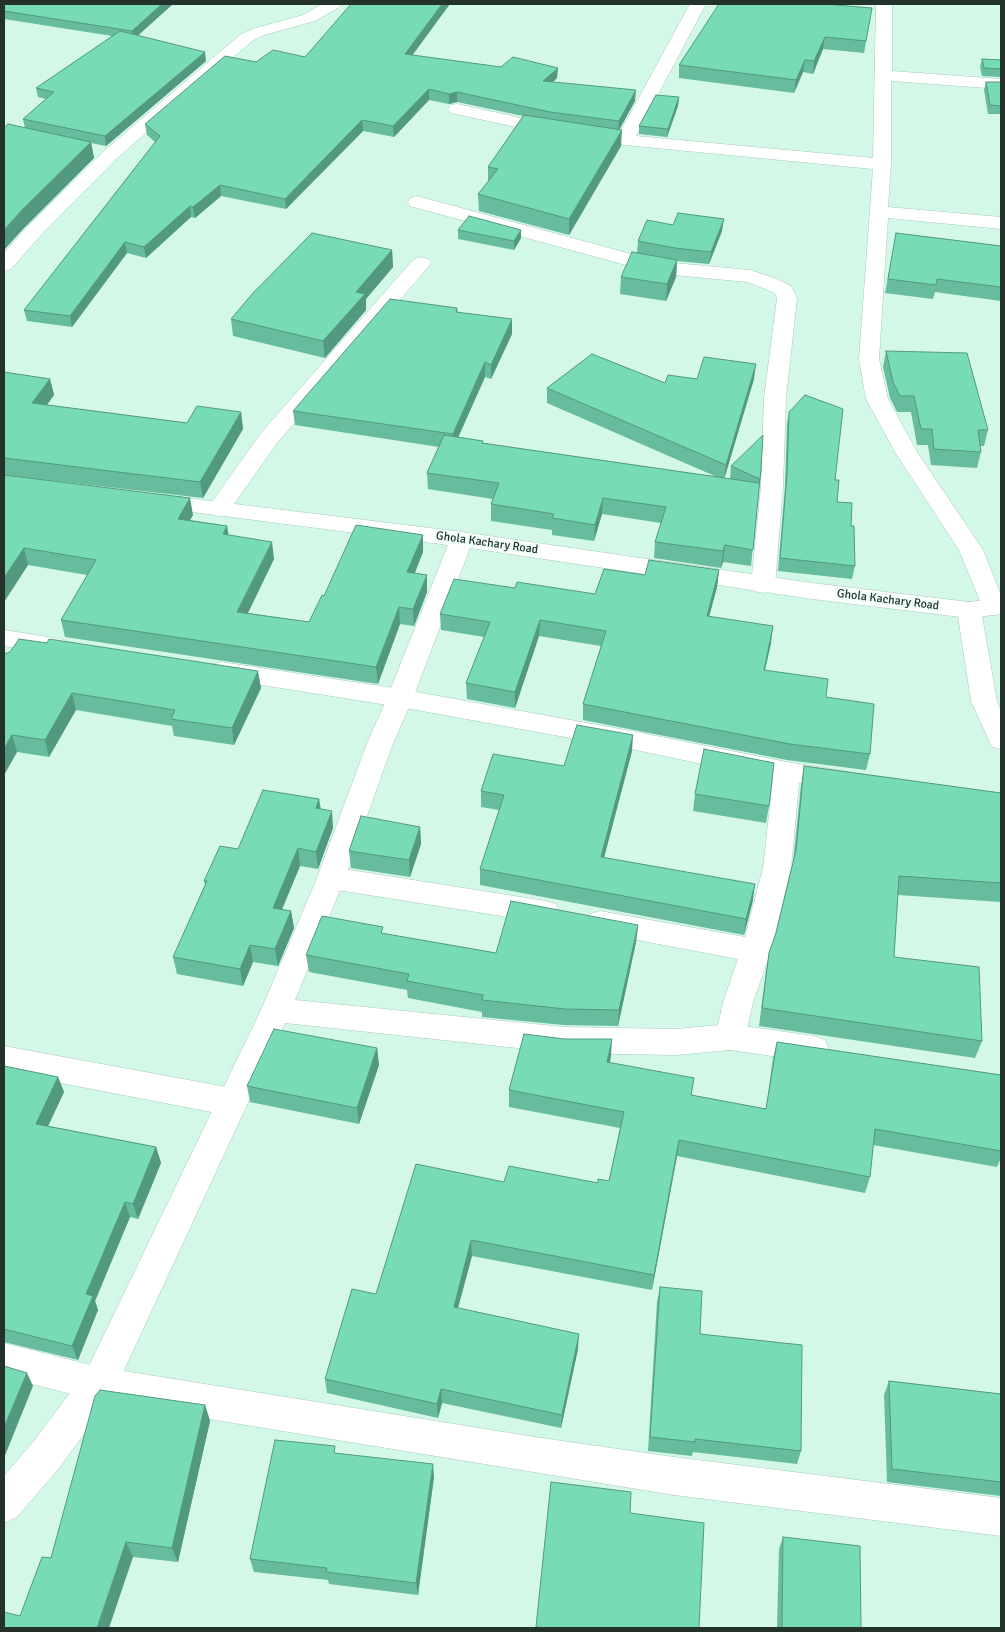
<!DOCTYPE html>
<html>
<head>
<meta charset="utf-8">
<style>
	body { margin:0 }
	#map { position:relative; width:1005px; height:1632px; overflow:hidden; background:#d4f8e8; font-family:Signika,sans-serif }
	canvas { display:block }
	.frame { position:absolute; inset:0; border:5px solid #24322c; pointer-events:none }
</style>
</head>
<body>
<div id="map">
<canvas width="1005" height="1632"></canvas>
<div class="frame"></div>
</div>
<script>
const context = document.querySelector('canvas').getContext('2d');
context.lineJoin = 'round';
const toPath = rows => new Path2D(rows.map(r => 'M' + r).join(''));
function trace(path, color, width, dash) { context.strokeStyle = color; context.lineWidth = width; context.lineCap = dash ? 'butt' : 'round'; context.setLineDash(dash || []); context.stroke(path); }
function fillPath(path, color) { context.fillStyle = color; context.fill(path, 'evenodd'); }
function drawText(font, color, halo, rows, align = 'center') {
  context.font = font + ' Signika,sans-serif'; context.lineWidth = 4; context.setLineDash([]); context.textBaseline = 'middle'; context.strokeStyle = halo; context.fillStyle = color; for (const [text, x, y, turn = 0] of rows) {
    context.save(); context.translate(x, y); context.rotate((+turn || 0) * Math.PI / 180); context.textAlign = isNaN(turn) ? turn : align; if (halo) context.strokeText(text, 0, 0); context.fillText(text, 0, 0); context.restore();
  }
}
const minor = toPath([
	[322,4,341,4,339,7,315,21,264,35,252,41,117,158,40,236,11,269,4,271,4,253,26,228,105,150,240,35,252,29,303,15,322,4],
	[690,4,706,4,636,136,873,158,876,4,892,4,892,71,1001,79,1001,89,891,81,891,164,888,207,1001,217,1001,229,888,218,879,359,888,399,917,452,983,550,1001,595,1001,613,994,615,985,613,959,550,895,452,866,399,859,359,873,169,625,145,549,134,451,113,448,109,451,105,457,104,549,124,619,134,690,4],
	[417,196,642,257,674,263,750,270,777,279,791,286,797,298,786,398,783,486,775,585,772,591,763,593,754,591,751,585,761,486,764,398,777,298,775,293,747,282,674,275,633,267,410,206,408,202,410,198,417,196],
	[421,257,428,259,431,263,428,267,277,443,227,514,219,516,211,514,207,509,261,433,414,259,421,257],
	[969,602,978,604,981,610,997,701,1001,711,1001,749,992,747,971,701,957,610,960,604,969,602],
	[4,630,55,638,64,640,68,646,64,652,55,654,4,646,4,630],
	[221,662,400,689,631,731,787,762,849,772,852,779,849,786,839,789,799,783,791,868,771,951,754,999,745,1037,741,1046,730,1050,719,1046,715,1037,724,999,738,959,600,933,590,930,585,922,590,914,600,911,745,937,763,868,773,779,631,749,400,707,212,677,208,671,212,665,221,662],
	[331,867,546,901,556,904,560,912,556,920,546,923,331,889,321,886,317,878,321,870,331,867],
	[4,1046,232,1088,243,1092,248,1102,243,1112,232,1116,4,1072,4,1046],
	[4,1343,99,1367,535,1437,674,1457,1001,1498,1001,1536,674,1495,99,1401,4,1377,4,1343]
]);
const tertiary = toPath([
	[154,494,462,532,812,583,969,602,1001,598,1001,614,969,618,812,599,470,548,413,698,392,746,345,878,295,1000,564,1027,676,1029,730,1024,814,1036,825,1040,829,1049,825,1058,814,1062,730,1050,676,1055,564,1053,285,1023,112,1396,59,1468,17,1517,4,1523,4,1476,33,1442,86,1372,261,1010,317,878,366,746,387,698,448,545,146,506,143,501,146,496,154,494]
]);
trace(minor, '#a6c9ba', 1);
trace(tertiary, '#a6c9ba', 1);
fillPath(minor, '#fff');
fillPath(tertiary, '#fff');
fillPath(toPath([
	[4,4,173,4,138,35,206,61,106,146,91,143,94,158,25,227,25,128,23,119,46,99,38,97,36,88,112,36,4,19],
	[870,20,864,53,823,49,813,74,803,72,794,93,679,78,679,65],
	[412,55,557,78,553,82,635,101,619,130,621,146,569,235,479,211,478,194,488,182,488,167,523,116,457,102,449,104,429,100,394,137,363,131,286,209,221,196,195,218,191,217,146,258,127,253,72,327,27,321,24,310,155,142,147,135,145,124,256,62,305,57],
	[982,59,1001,60,1001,77,982,76,980,67],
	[986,82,1001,82,1001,114,988,114,984,90],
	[679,97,678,106,667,137,639,134,639,126],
	[673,225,722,231,709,264,677,261,676,277,666,301,620,294,621,277,637,253,638,241],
	[458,230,521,230,521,238,514,250,458,239],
	[896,233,1001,246,1001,301,935,292,933,299,885,293],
	[392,250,393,267,366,299,366,310,325,358,233,336,231,319],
	[457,308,458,312,512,334,491,379,485,377,458,437,483,441,483,443,717,477,547,403,547,388,665,383,697,379,754,379,724,478,730,479,731,466,761,469,751,566,723,562,721,568,654,558,655,542,661,523,602,514,594,541,552,535,552,530,491,521,491,504,493,499,428,489,427,473,439,447,295,425,293,411],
	[886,351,988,430,984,446,980,446,981,452,977,468,931,465,928,445,917,445,911,412,897,412,890,398,883,367],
	[4,372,50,379,54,395,47,405,187,423,241,412,243,429,203,498,4,475],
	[789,412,835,480,837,502,851,526,855,566,852,579,778,571,785,486,787,424],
	[4,475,193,515,190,520,227,526,228,535,274,559,248,613,309,622,324,596,423,535,423,552,415,573,427,575,427,592,414,626,400,624,378,684,65,637,61,620,87,575,28,565,4,602],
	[719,570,717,587,709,616,771,643,765,670,826,697,870,754,866,770,787,760,583,720,583,704,601,646,539,636,515,708,467,699,466,683,484,637,441,630,440,614,515,588,595,594,645,575],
	[4,654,261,688,234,745,174,736,172,726,76,710,49,757,17,752,4,775],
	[632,751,604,857,753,900,744,935,480,885,480,869,499,810,481,807,481,791,564,766],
	[804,766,1001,793,1001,902,898,895,894,957,982,1041,975,1058,759,1026,766,971,769,953,776,933,793,863,801,785],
	[695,794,769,806,766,823,693,811],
	[319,799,321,809,333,828,318,869,300,866,282,909,291,911,294,928,278,966,253,962,243,986,177,974,173,957,205,885,204,881,238,849],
	[420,827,421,844,410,877,351,868,349,851],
	[638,925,636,942,618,1026,564,1025,482,1017,482,1012,408,998,407,990,309,972,306,955,383,934,496,953],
	[777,1042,1001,1075,1001,1158,997,1167,873,1145,870,1177,865,1193,677,1156,652,1290,472,1256,458,1308,578,1349,561,1428,442,1403,438,1418,327,1393,325,1379,376,1294,504,1182,598,1183,609,1181,620,1128,509,1107,509,1090,611,1056,610,1062,692,1095,766,1109,773,1058],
	[377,1048,379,1065,359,1124,250,1102,247,1086],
	[4,1066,58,1077,64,1092,48,1126,156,1147,161,1163,138,1219,130,1217,95,1301,98,1310,78,1360,4,1342],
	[660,1287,801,1451,797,1464,693,1452,692,1456,648,1451,657,1302],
	[889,1381,1001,1394,1001,1496,887,1482,884,1395],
	[205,1405,210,1421,178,1562,133,1557,20,1616,51,1558],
	[336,1453,434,1477,418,1595,329,1584,328,1580,254,1572,250,1559],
	[783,1537,861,1628,777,1628,779,1549]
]), '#66bc9c');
fillPath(toPath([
	[162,4,173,4,133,40,132,31],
	[442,4,450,4,406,64,405,54],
	[825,37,823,49,813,74,814,61],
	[205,52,206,61,106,146,105,136],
	[805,60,803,72,794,93,796,80],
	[558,68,557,78,543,91,543,81],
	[429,89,429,100,394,137,393,126],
	[636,90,635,101,618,132,619,121],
	[457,92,457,102,449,104,449,94],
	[679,97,678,106,667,137,668,129],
	[362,120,363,131,286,209,285,199],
	[622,130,621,146,569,235,569,219],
	[91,142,94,158,25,227,4,250,4,230,21,211],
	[220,185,221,196,195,218,193,207],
	[190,206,191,217,146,258,144,247],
	[724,219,722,231,709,264,711,252],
	[521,230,521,238,514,250,514,241],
	[125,242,127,253,72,327,70,316],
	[392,250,393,267,366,299,366,310,325,358,323,341,356,292],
	[677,260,676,277,666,301,667,284],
	[512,319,512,334,491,379,491,365],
	[485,362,485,377,453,449,453,434],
	[756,364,754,379,724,480,726,465],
	[50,379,54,395,36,420,32,403],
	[241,412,243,429,203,498,200,482],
	[190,498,193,515,181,535,178,519],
	[603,498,602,514,594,541,595,525],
	[227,526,230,543,223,534],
	[423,535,423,552,408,589,407,572],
	[272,542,274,559,240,629,237,612],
	[725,545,723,562,721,568,723,551],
	[24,548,28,565,4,602,4,578],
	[719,570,717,587,705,632,707,616],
	[427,575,427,592,414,626,413,609],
	[399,607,400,624,378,684,376,667],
	[540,620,539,636,515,708,515,692],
	[773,626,771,643,761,687,764,670],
	[258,671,261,688,234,745,232,728],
	[72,693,76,710,49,757,45,740],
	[12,735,17,752,4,775,4,749],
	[633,735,632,751,600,873,601,857],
	[319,799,321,816,316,808],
	[332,811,333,828,318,869,316,852],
	[420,827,421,844,410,877,409,860],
	[298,848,300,866,276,924,273,908],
	[755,884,753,900,744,935,746,919],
	[291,911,294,928,278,966,275,949],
	[638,925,636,942,618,1026,619,1010],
	[250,945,253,962,243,986,240,969],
	[612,1039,611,1056,606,1078,607,1062],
	[377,1048,379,1065,359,1124,357,1108],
	[58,1077,64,1092,42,1139,36,1124],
	[679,1140,677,1156,652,1290,654,1275],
	[156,1147,161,1163,138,1219,133,1204],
	[125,1202,130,1217,95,1301,98,1310,78,1360,72,1346,86,1294],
	[471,1240,472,1256,454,1322,454,1307],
	[579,1334,578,1349,561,1428,562,1415],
	[27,1373,33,1386,4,1458,4,1427],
	[441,1389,442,1403,438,1418,437,1404],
	[205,1405,210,1421,178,1562,172,1548],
	[433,1464,434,1477,418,1595,416,1583],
	[126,1542,133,1557,109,1628,97,1628]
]), '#53997f');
const building = toPath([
	[4,4,162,4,132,31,4,11,4,4],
	[351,4,442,4,405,54,501,67,513,57,558,68,543,81,636,90,619,121,550,112,457,92,449,94,429,89,393,126,362,120,285,199,220,185,193,207,190,206,144,247,125,242,70,316,24,310,160,136,145,124,225,56,256,62,273,50,305,57,351,4],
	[719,4,825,4,872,8,866,41,825,37,814,61,805,60,796,80,679,65,719,4],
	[120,31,205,52,105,136,23,119,54,92,36,88,120,31],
	[982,59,1001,60,1001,69,984,68,982,59],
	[986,82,1001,82,1001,106,990,105,986,82],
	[656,95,679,97,668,129,639,126,656,95],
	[524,115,622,130,569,219,478,194,498,169,488,167,524,115],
	[8,124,91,142,21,211,4,230,4,128,8,124],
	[678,213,724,219,711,252,675,248,638,241,647,220,673,225,678,213],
	[469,216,521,230,514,241,458,230,469,216],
	[312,233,392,250,356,292,365,294,323,341,231,319,253,293,312,233],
	[896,233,1001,246,1001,287,937,279,936,285,888,279,896,233],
	[632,252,677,260,667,284,621,277,632,252],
	[390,299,457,308,456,312,512,319,491,365,485,362,453,434,293,411,390,299],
	[886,351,967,353,988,430,978,430,981,452,934,449,932,429,921,429,914,396,900,396,893,382,886,351],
	[592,354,665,383,668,375,697,379,704,357,756,364,726,465,547,388,592,354],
	[4,372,50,379,32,403,187,423,197,406,241,412,200,482,4,458,4,372],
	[805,395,843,409,835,480,839,480,837,502,852,503,851,526,854,526,855,566,780,558,787,474,789,412,805,395],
	[444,435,483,441,482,443,759,483,760,479,731,466,763,435,761,469,753,550,725,545,723,551,655,542,666,507,603,498,595,525,552,518,554,514,491,504,499,483,427,473,444,435],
	[4,475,190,498,178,519,227,526,223,534,272,542,237,612,309,622,322,595,324,596,356,525,423,535,407,572,427,575,413,609,399,607,376,667,61,620,96,560,24,548,4,578,4,475],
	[649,560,719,570,707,616,773,626,764,670,828,679,826,697,874,704,870,754,790,744,583,704,606,631,540,620,515,692,466,683,490,622,440,614,454,579,515,588,517,582,595,594,604,569,645,575,649,560],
	[19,639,47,643,49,639,258,671,232,728,171,719,175,710,72,693,45,740,12,735,4,749,4,654,10,652,19,639],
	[577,725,633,735,601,857,755,884,746,919,480,869,504,795,481,791,493,754,564,766,577,725],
	[704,749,774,763,769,806,695,794,704,749],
	[804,766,1001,793,1001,883,899,876,894,957,979,967,982,1041,762,1008,769,953,776,933,796,850,804,766],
	[263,790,319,799,316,808,332,811,316,852,298,848,273,908,291,911,275,949,250,945,240,969,173,957,207,881,204,881,220,846,238,849,263,790],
	[361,816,420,827,409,860,349,851,361,816],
	[511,901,638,925,619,1010,565,1009,482,1000,483,995,407,981,409,974,306,955,322,916,383,927,381,933,496,953,511,901],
	[274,1029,377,1048,357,1108,247,1086,274,1029],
	[524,1034,565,1039,612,1039,607,1062,694,1078,691,1095,766,1109,777,1042,1001,1075,1001,1151,875,1129,870,1177,679,1140,654,1275,471,1240,454,1307,579,1334,562,1415,441,1389,437,1404,325,1379,352,1289,376,1294,416,1164,504,1182,509,1166,598,1183,598,1179,609,1181,624,1112,509,1090,524,1034],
	[4,1066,58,1077,36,1124,156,1147,133,1204,125,1202,86,1294,93,1296,72,1346,4,1329,4,1066],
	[660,1287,702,1291,700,1334,802,1345,801,1451,695,1439,695,1442,650,1437,660,1287],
	[4,1366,27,1373,4,1427,4,1366],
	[889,1381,1001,1394,1001,1482,892,1469,889,1381],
	[100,1390,205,1405,172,1548,126,1542,97,1628,4,1628,4,1612,20,1616,42,1557,51,1558,95,1396,100,1390],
	[275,1440,335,1446,334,1453,433,1464,416,1583,326,1572,327,1568,250,1559,275,1440],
	[551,1482,631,1492,630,1513,704,1523,699,1628,547,1628,536,1627,551,1482],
	[783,1537,860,1546,861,1628,782,1628,783,1537]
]);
fillPath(building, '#77dbb5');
trace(building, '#53997f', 1);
drawText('12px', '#24322c', '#f1fff9', [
	["Ghola Kachary Road",487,543,8],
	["Ghola Kachary Road",888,600,7]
]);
</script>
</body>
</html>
